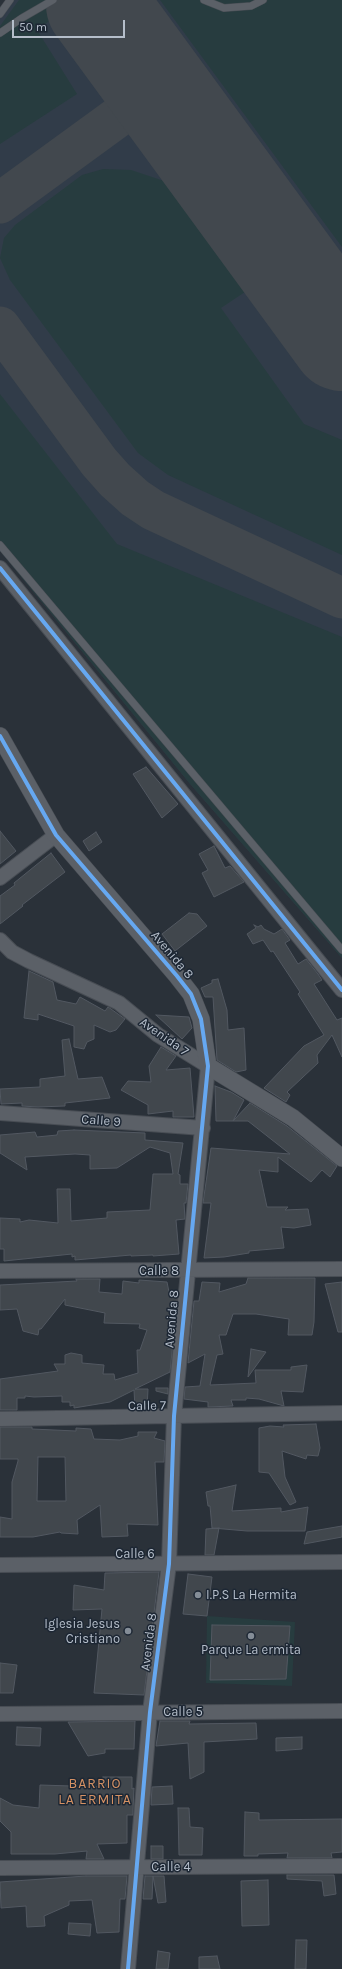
<!DOCTYPE html>
<html>
<head>
<meta charset="utf-8">
<style>
	body { margin:0 }
	#map { position:relative; width:342px; height:1969px; overflow:hidden; background:#2a3139; font-family:Karla,sans-serif }
	canvas { display:block }
	.scale { position:absolute; left:12px; top:20px; width:113px; height:18px; box-sizing:border-box; border:2px solid #b5beca; border-top:0; padding-left:5px; font-size:12px; line-height:14px; white-space:nowrap; color:#b5beca; -webkit-text-stroke:3px #1d2734; paint-order:stroke }
</style>
</head>
<body>
<div id="map">
<canvas width="342" height="1969"></canvas>
<div class="scale">50 m</div>
</div>
<script>
const context = document.querySelector('canvas').getContext('2d');
context.lineJoin = 'round';
function fillPath(path, color) { context.fillStyle = color; context.fill(path, 'evenodd'); }
const toPath = rows => new Path2D(rows.map(r => 'M' + r).join(''));
function trace(path, color, width, dash) { context.strokeStyle = color; context.lineWidth = width; context.lineCap = dash ? 'butt' : 'round'; context.setLineDash(dash || []); context.stroke(path); }
function drawText(font, color, halo, rows, align = 'center') {
  context.font = font + ' Karla,sans-serif'; context.lineWidth = 3; context.setLineDash([]); context.textBaseline = 'middle'; context.strokeStyle = halo; context.fillStyle = color; for (const [text, x, y, turn = 0] of rows) {
    context.save(); context.translate(x, y); context.rotate((+turn || 0) * Math.PI / 180); context.textAlign = isNaN(turn) ? turn : align; if (halo) context.strokeText(text, 0, 0); context.fillText(text, 0, 0); context.restore();
  }
}
fillPath(toPath([
	[13,0,342,0,342,958,191,785,0,551,0,17]
]), '#313c49');
fillPath(toPath([
	[19,0,78,0,37,30,77,94,0,144,0,26],
	[160,0,342,0,342,247],
	[103,169,131,170,164,181,245,292,221,308,304,424,342,440,342,555,168,475,138,453,10,280,0,258,4,238,15,225,82,175],
	[0,394,117,544,342,637,342,958,191,785,0,551],
	[207,1616,295,1622,292,1686,206,1683]
]), '#273c3f');
trace(toPath([
	[0,203,137,103,145,101,161,105,171,110,184,124],
	[0,327,99,462,115,480,135,498,153,510,342,598]
]), '#42484e', 41);
trace(toPath([
	[97,5,342,340]
]), '#42484e', 102);
const building = toPath([
	[146,767,178,804,162,818,133,774,146,767],
	[0,831,16,851,0,864,0,831],
	[96,832,102,842,89,851,83,841,96,832],
	[214,846,225,868,230,866,244,882,214,897,202,873,208,870,199,854,214,846],
	[51,853,65,872,22,905,23,906,0,924,0,896,15,885,14,883,51,853],
	[189,913,197,914,207,926,175,951,162,934,189,913],
	[254,925,258,927,261,925,264,929,274,934,282,929,290,940,285,943,298,964,306,959,318,974,322,980,314,984,337,1020,342,1018,342,1057,332,1035,317,1055,318,1063,287,1092,290,1095,286,1102,264,1088,304,1046,324,1035,298,994,300,992,273,951,271,952,263,940,253,944,247,934,256,928,254,925],
	[29,971,53,982,57,1000,76,1004,80,997,105,1011,108,1007,111,1009,125,1019,116,1030,110,1032,94,1025,94,1039,87,1042,84,1049,74,1047,74,1026,38,1014,38,1020,24,1018,29,971],
	[218,979,227,1010,228,1030,244,1028,246,1070,236,1072,217,1060,213,997,205,997,201,988,212,983,212,980,218,979],
	[156,1015,189,1017,192,1028,182,1039,156,1015],
	[69,1039,78,1079,102,1077,110,1098,65,1103,65,1106,38,1107,22,1106,22,1103,1,1104,0,1089,40,1087,40,1079,65,1076,62,1040,69,1039],
	[161,1047,176,1056,166,1070,190,1068,194,1117,173,1117,173,1111,148,1114,148,1105,121,1090,128,1081,151,1082,149,1066,161,1047],
	[215,1086,231,1092,244,1100,233,1121,216,1121,215,1086],
	[250,1103,287,1126,337,1166,330,1177,322,1170,311,1182,278,1157,278,1172,259,1170,267,1207,288,1207,285,1210,308,1209,311,1225,294,1228,281,1227,284,1248,249,1251,249,1253,224,1257,204,1258,211,1203,203,1203,211,1148,290,1154,248,1121,233,1121,250,1103],
	[74,1130,145,1133,145,1140,183,1143,178,1174,180,1175,180,1184,188,1184,186,1203,184,1203,185,1219,176,1220,179,1254,153,1256,153,1255,131,1256,131,1255,75,1260,75,1256,72,1257,72,1254,4,1261,4,1249,0,1249,0,1218,20,1219,20,1222,29,1220,58,1223,57,1189,70,1189,71,1221,107,1218,107,1212,150,1210,153,1174,173,1174,170,1153,150,1147,117,1168,90,1169,90,1155,75,1154,25,1157,27,1170,0,1153,0,1135,35,1132,37,1137,57,1135,58,1131,74,1130],
	[248,1278,315,1278,314,1322,312,1335,288,1335,289,1319,256,1314,233,1314,226,1335,219,1335,223,1354,217,1355,210,1385,256,1383,255,1370,291,1370,291,1367,307,1365,303,1392,281,1391,284,1406,259,1399,246,1398,246,1400,231,1400,233,1406,208,1407,208,1402,184,1399,185,1387,200,1386,205,1354,188,1363,194,1301,199,1301,202,1282,220,1283,219,1292,246,1284,248,1278],
	[76,1279,100,1279,99,1292,122,1294,123,1281,139,1283,139,1280,167,1282,169,1292,178,1292,170,1372,135,1389,148,1389,147,1408,135,1408,134,1390,110,1402,74,1408,74,1405,70,1406,70,1402,62,1402,62,1396,34,1397,25,1396,25,1398,17,1398,17,1410,0,1410,0,1379,58,1371,54,1364,65,1364,65,1355,71,1353,82,1355,82,1363,104,1365,103,1374,114,1374,115,1380,138,1373,137,1350,140,1350,147,1330,139,1328,140,1324,104,1323,105,1313,65,1305,65,1299,41,1329,39,1329,38,1335,23,1331,17,1309,0,1310,0,1285,58,1282,77,1281,76,1279],
	[342,1282,342,1332,338,1332,325,1284,342,1282],
	[251,1349,266,1352,248,1377,251,1349],
	[156,1388,168,1388,168,1394,156,1391,156,1388],
	[316,1424,320,1448,318,1456,307,1455,306,1459,282,1451,285,1477,296,1502,290,1505,269,1473,259,1472,259,1428,270,1426,284,1427,283,1425,316,1424],
	[0,1427,32,1427,32,1429,76,1431,76,1428,91,1429,94,1439,120,1440,138,1436,138,1432,157,1432,154,1438,165,1441,164,1462,155,1462,158,1525,127,1524,128,1536,102,1537,100,1505,77,1520,78,1534,61,1533,60,1532,33,1537,0,1537,0,1517,12,1519,12,1482,18,1461,18,1459,0,1459,0,1427],
	[38,1457,65,1457,66,1501,37,1501,38,1457],
	[236,1485,232,1511,281,1508,281,1512,308,1507,305,1531,247,1531,212,1528,210,1506,208,1506,206,1492,236,1485],
	[342,1526,342,1537,304,1544,307,1532,342,1526],
	[219,1528,214,1555,205,1555,206,1529,219,1528],
	[159,1572,144,1695,94,1693,102,1609,73,1610,74,1585,104,1590,105,1573,159,1572],
	[188,1574,212,1577,207,1616,183,1614,188,1574],
	[212,1625,290,1626,286,1679,210,1680,212,1625],
	[0,1663,17,1665,13,1693,0,1693,0,1663],
	[135,1721,134,1749,105,1749,105,1753,88,1756,68,1722,135,1721],
	[160,1721,190,1721,189,1724,256,1723,257,1739,204,1742,204,1772,190,1779,188,1743,156,1746,160,1721],
	[17,1727,41,1728,40,1746,16,1745,17,1727],
	[302,1737,302,1749,276,1751,276,1738,302,1737],
	[103,1777,132,1777,132,1789,134,1788,133,1810,133,1815,127,1815,127,1843,97,1844,104,1859,86,1859,87,1851,55,1854,11,1854,11,1832,0,1821,0,1798,13,1805,39,1808,40,1785,103,1787,103,1777],
	[172,1786,173,1804,151,1805,152,1787,172,1786],
	[178,1808,189,1808,190,1827,203,1828,202,1855,179,1855,178,1808],
	[245,1812,259,1813,259,1820,342,1819,342,1852,331,1853,332,1858,287,1858,288,1853,258,1854,258,1856,244,1856,245,1812],
	[151,1846,163,1846,163,1859,151,1859,151,1846],
	[287,1875,334,1875,336,1894,324,1896,322,1881,287,1879,287,1875],
	[86,1876,127,1876,125,1899,120,1899,119,1932,97,1933,92,1900,69,1901,69,1905,44,1916,45,1926,27,1927,26,1906,1,1908,0,1882,86,1876],
	[145,1876,164,1876,166,1902,158,1903,153,1876,152,1899,143,1899,145,1876],
	[268,1880,269,1925,242,1926,241,1881,268,1880],
	[69,1923,91,1924,90,1936,68,1934,69,1923],
	[296,1940,307,1940,306,1969,295,1969,296,1940],
	[158,1951,170,1953,168,1969,156,1969,158,1951],
	[217,1956,220,1969,199,1969,199,1957,217,1956]
]);
fillPath(building, '#41474d');
trace(building, '#525861', 1);
const service = toPath([
	[204,0,224,8,251,6,263,0],
	[0,14,10,0],
	[0,33,22,18,53,0],
	[0,545,342,950]
]);
const minor = toPath([
	[0,568,342,990],
	[0,878,56,835],
	[0,940,12,952,29,961,119,1003,158,1035,208,1066,174,1416,169,1564,150,1712,128,1969],
	[0,1113,203,1128],
	[0,1271,342,1269],
	[0,1419,342,1413],
	[0,1565,342,1562],
	[0,1714,342,1711],
	[0,1868,342,1866]
]);
const tertiary = toPath([
	[0,736,56,835,177,976,191,994,201,1019,208,1066,293,1118,342,1158]
]);
trace(service, '#484d54', 8);
trace(minor, '#484d54', 16);
trace(tertiary, '#484d54', 18);
trace(service, '#5b6067', 7);
trace(minor, '#5b6067', 14);
trace(tertiary, '#5b6067', 17);
trace(toPath([
	[0,568,342,990],
	[0,736,56,835,177,976,191,994,201,1019,208,1066,174,1416,169,1564,150,1712,128,1969]
]), '#66a8f1', 4);
for (const [x, y, r, color] of [
	[198,1595,4,"#848d97"],
	[128,1631,4,"#848d97"],
	[251,1636,4,"#848d97"]
]) { const dot = new Path2D(); dot.arc(x, y, r, 0, 2 * Math.PI); context.fillStyle = color; context.fill(dot); trace(dot, '#1d2734', 1.5); }
drawText('13px', '#b5beca', '#1d2734', [
	["Avenida 8",172,955,50],
	["Avenida 7",164,1037,35],
	["Calle 9",101,1121,4],
	["Calle 8",159,1271],
	["Avenida 8",172,1319,-85],
	["Calle 7",147,1406,-1],
	["Calle 6",135,1554],
	["Avenida 8",149,1642,-83],
	["Calle 5",183,1712],
	["Calle 4",171,1867]
]);
drawText('13px', '#b5beca', '#1d2734', [
	["I.P.S La Hermita",206,1595],
	["Iglesia Jesus",120,1624,"right"],
	["Cristiano",120,1639,"right"],
	["Parque La ermita",251,1650,"center"]
], 'left');
context.letterSpacing = '1px';
drawText('14px', '#d69264', '#1d2734', [
	["BARRIO",95,1784],
	["LA ERMITA",95,1800]
]);
context.letterSpacing = '0px';
</script>
</body>
</html>
